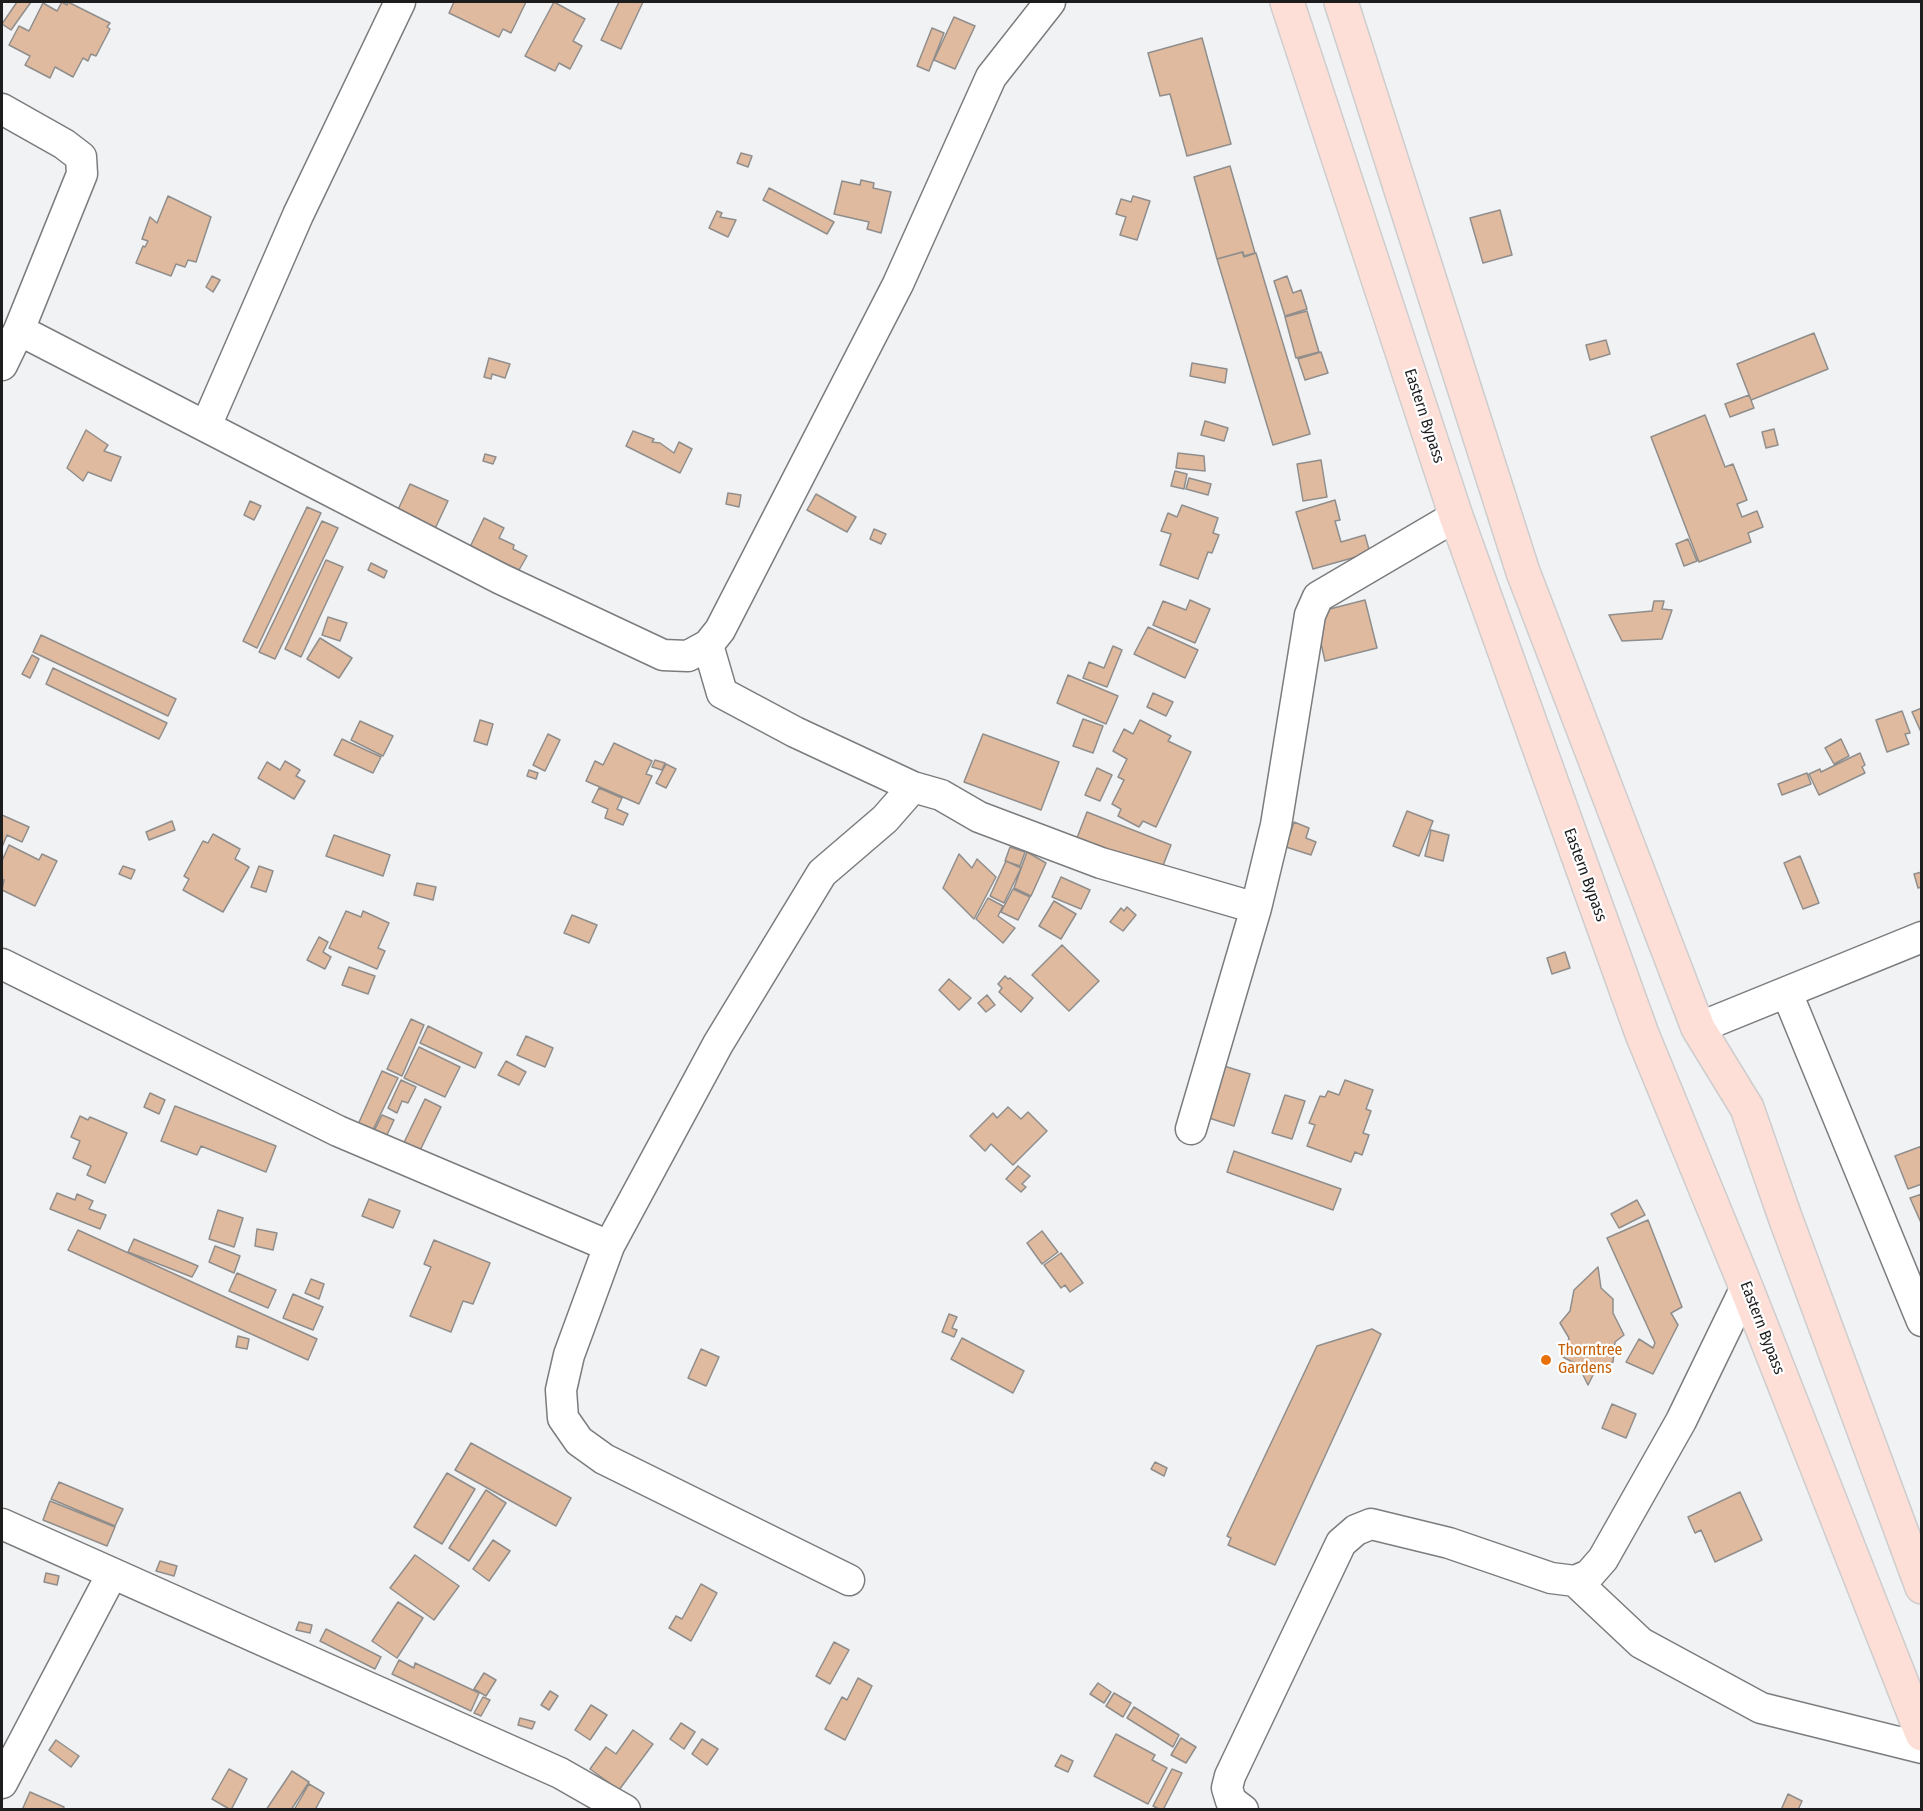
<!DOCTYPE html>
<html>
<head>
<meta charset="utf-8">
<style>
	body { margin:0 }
	#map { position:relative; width:1923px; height:1811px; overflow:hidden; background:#f1f2f4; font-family:"Fira Sans Condensed",sans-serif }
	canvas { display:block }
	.frame { position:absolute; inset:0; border:3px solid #1d1d1e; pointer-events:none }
</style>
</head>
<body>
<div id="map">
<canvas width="1923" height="1811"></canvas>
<div class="frame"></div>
</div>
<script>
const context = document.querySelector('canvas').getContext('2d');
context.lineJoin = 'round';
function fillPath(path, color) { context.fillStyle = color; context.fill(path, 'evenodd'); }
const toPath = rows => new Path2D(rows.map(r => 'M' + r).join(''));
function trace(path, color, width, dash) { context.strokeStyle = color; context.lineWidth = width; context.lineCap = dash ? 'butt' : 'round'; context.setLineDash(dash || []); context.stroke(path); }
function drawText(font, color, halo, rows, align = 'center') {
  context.font = font + ' "Fira Sans Condensed",sans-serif'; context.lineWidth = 4.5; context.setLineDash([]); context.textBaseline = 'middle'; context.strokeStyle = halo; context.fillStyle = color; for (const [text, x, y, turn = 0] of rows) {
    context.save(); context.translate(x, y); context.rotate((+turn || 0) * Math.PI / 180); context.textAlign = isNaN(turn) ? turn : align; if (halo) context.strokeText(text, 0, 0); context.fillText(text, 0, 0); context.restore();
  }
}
const building = toPath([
	[17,2,31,2,11,30,2,24,17,2],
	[62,2,67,5,68,2,110,23,107,27,110,29,96,56,91,54,88,61,83,58,73,77,55,67,50,78,25,65,30,56,9,45,19,26,29,31,43,3,57,11,62,2],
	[454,2,526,2,511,33,503,29,499,37,449,13,454,2],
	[554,2,585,19,573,41,582,46,570,69,559,63,555,71,525,56,554,2],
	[619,2,643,2,621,49,601,40,619,2],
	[954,17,975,26,955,69,934,60,954,17],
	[932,28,944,33,929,71,917,66,932,28],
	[1202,38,1231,144,1187,156,1170,94,1160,96,1148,53,1202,38],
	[741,153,752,156,748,167,737,163,741,153],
	[1230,166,1255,253,1244,256,1243,252,1217,259,1194,177,1230,166],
	[861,180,874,183,873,188,891,192,881,233,867,229,869,222,834,214,842,181,860,185,861,180],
	[769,188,834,222,827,234,763,200,769,188],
	[168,196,211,217,196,262,188,260,185,267,176,264,171,276,136,263,143,246,145,247,148,241,142,239,150,217,157,223,168,196],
	[1133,196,1150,201,1137,240,1120,235,1126,217,1116,214,1121,199,1131,202,1133,196],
	[1500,210,1512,255,1483,263,1470,218,1500,210],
	[717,211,722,213,720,217,736,220,728,237,709,228,717,211],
	[1242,252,1244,257,1256,253,1310,434,1273,445,1217,259,1242,252],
	[212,276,220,280,213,292,206,287,212,276],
	[1287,276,1293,293,1301,290,1307,309,1285,316,1274,281,1287,276],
	[1307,311,1319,352,1296,358,1285,317,1307,311],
	[1814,333,1828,369,1751,400,1737,364,1814,333],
	[1606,340,1610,354,1590,360,1586,345,1606,340],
	[1321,352,1328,373,1305,380,1298,359,1321,352],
	[489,358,510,364,505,378,492,374,491,379,484,377,489,358],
	[1192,363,1227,369,1225,383,1190,376,1192,363],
	[1749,395,1754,408,1730,417,1725,404,1749,395],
	[1705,415,1725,467,1733,464,1747,500,1737,504,1742,517,1757,511,1763,527,1748,533,1751,542,1699,562,1651,437,1705,415],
	[1205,421,1228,428,1224,441,1201,435,1205,421],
	[1774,429,1778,445,1766,448,1762,432,1774,429],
	[86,430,108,445,104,451,121,457,111,481,88,472,83,481,67,468,86,430],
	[633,431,654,439,652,442,660,443,674,453,679,442,692,449,680,473,626,446,633,431],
	[1178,453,1204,456,1205,471,1176,468,1178,453],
	[485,454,496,457,493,464,483,461,485,454],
	[1321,460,1327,497,1303,501,1297,464,1321,460],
	[1175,471,1187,474,1184,489,1171,486,1175,471],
	[1189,478,1211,484,1208,495,1186,489,1189,478],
	[410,484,448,501,433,533,395,516,410,484],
	[728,493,741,495,739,507,726,504,728,493],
	[816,494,856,517,847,532,807,510,816,494],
	[1335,500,1340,520,1335,521,1341,542,1365,535,1370,553,1313,569,1296,512,1335,500],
	[250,501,261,506,254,520,244,515,250,501],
	[1182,505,1218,518,1213,533,1219,535,1212,553,1208,552,1198,579,1160,565,1171,534,1161,531,1168,513,1177,517,1182,505],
	[307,507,321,513,257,648,243,641,307,507],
	[484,518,504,528,499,538,514,545,513,549,527,556,519,570,470,547,484,518],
	[322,521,338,528,275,659,259,652,322,521],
	[874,529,886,534,881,544,870,539,874,529],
	[1688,539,1697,561,1684,566,1676,544,1688,539],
	[326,560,343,567,301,657,285,649,326,560],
	[371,563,387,571,384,578,368,570,371,563],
	[1190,600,1210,609,1195,643,1153,625,1163,601,1186,610,1190,600],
	[1365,600,1377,648,1325,661,1314,613,1365,600],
	[1654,601,1664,601,1662,609,1672,610,1662,639,1622,641,1609,615,1652,611,1654,601],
	[328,617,347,623,340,641,322,635,328,617],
	[1148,627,1198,650,1185,678,1134,654,1148,627],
	[41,635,176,699,168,716,33,652,41,635],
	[320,638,352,658,339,678,307,659,320,638],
	[1113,646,1122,650,1107,687,1083,678,1089,662,1104,668,1113,646],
	[32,655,39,659,30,678,22,674,32,655],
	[53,668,167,723,159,739,46,684,53,668],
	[1068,675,1118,696,1106,724,1057,703,1068,675],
	[1153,693,1173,702,1166,716,1147,707,1153,693],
	[1922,708,1922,732,1921,732,1912,712,1922,708],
	[1902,711,1910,733,1905,734,1909,744,1887,752,1876,720,1902,711],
	[1083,719,1103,726,1093,753,1073,746,1083,719],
	[480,720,493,724,487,745,474,741,480,720],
	[1140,720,1171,736,1168,741,1191,752,1156,827,1143,821,1139,827,1118,816,1121,809,1112,804,1124,780,1118,777,1127,759,1113,751,1124,729,1133,734,1140,720],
	[360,721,393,736,383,756,351,740,360,721],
	[548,734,560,740,545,771,533,765,548,734],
	[983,734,1059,762,1041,810,964,782,983,734],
	[342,739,381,757,373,773,334,755,342,739],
	[1841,739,1849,756,1834,764,1825,748,1841,739],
	[614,743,652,761,646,774,652,776,639,804,586,781,595,761,603,765,614,743],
	[1860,753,1865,765,1862,767,1865,773,1819,795,1809,774,1820,769,1821,772,1860,753],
	[655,760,665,763,662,770,652,767,655,760],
	[285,761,300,770,296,776,305,781,294,799,258,778,267,762,280,770,285,761],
	[666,764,676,769,666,788,656,783,666,764],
	[1097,768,1112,775,1100,801,1085,795,1097,768],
	[529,770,538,773,536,779,527,776,529,770],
	[1807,773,1811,784,1782,795,1778,784,1807,773],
	[599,788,622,798,617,809,628,814,623,825,605,818,608,809,592,802,599,788],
	[1407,811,1433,821,1419,856,1393,846,1407,811],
	[1087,812,1171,845,1159,876,1075,843,1087,812],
	[2,815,29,827,22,842,7,835,2,847,2,815],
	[172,821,175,830,149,840,146,832,172,821],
	[1294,822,1309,828,1306,838,1316,842,1311,855,1286,847,1294,822],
	[1431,830,1449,835,1443,861,1425,856,1431,830],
	[213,834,240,849,235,859,249,867,223,912,183,890,189,879,184,876,203,841,208,843,213,834],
	[334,835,390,855,383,876,326,856,334,835],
	[9,845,39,860,42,854,57,861,35,906,2,890,4,880,2,879,2,861,9,845],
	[1010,847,1025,852,1020,866,1005,861,1010,847],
	[1027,852,1046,863,1031,896,1014,888,1027,852],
	[959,854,972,868,977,859,996,877,974,919,943,888,959,854],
	[1800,856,1819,903,1803,909,1784,863,1800,856],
	[1006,861,1021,868,1004,903,990,896,1006,861],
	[123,866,135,870,131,879,119,874,123,866],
	[259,866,273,871,266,892,251,887,259,866],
	[1922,872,1922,887,1918,888,1914,874,1922,872],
	[1061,877,1090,890,1081,909,1052,897,1061,877],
	[417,883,436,887,433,900,414,895,417,883],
	[1013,889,1030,897,1018,920,1001,912,1013,889],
	[988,898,1003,906,998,916,1015,928,1003,943,976,919,988,898],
	[1054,901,1076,914,1061,939,1039,926,1054,901],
	[1127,907,1136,915,1123,931,1110,922,1121,908,1124,911,1127,907],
	[346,911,361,917,363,911,389,923,378,948,385,951,377,969,329,948,346,911],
	[572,915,597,925,589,943,564,933,572,915],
	[319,937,328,942,323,952,331,957,325,969,307,960,319,937],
	[1062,945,1099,981,1069,1011,1032,975,1062,945],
	[1565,952,1570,968,1552,974,1547,958,1565,952],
	[349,967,375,976,368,994,342,985,349,967],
	[1005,976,1008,979,1010,978,1033,998,1021,1012,999,992,1002,988,998,984,1005,976],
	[949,979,971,998,959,1010,939,990,949,979],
	[987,995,995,1005,986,1012,978,1003,987,995],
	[411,1019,424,1025,402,1076,387,1069,411,1019],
	[428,1026,482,1053,475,1068,420,1043,428,1026],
	[526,1036,553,1048,545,1067,517,1055,526,1036],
	[419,1047,460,1067,445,1097,404,1078,419,1047],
	[506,1061,526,1072,519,1085,498,1075,506,1061],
	[1224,1066,1250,1074,1234,1126,1209,1118,1224,1066],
	[382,1071,398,1078,371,1134,356,1129,382,1071],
	[401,1080,416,1087,408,1103,402,1101,397,1113,388,1108,401,1080],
	[1345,1080,1373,1090,1366,1109,1371,1111,1363,1133,1369,1135,1362,1155,1355,1152,1351,1162,1307,1146,1315,1125,1309,1123,1320,1096,1325,1097,1328,1091,1339,1095,1345,1080],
	[150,1093,165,1100,159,1114,144,1107,150,1093],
	[1285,1095,1305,1101,1292,1139,1272,1133,1285,1095],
	[425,1099,441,1107,414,1163,398,1155,425,1099],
	[175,1106,276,1146,266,1172,201,1146,197,1155,161,1141,175,1106],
	[1008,1107,1021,1119,1028,1112,1047,1131,1013,1165,991,1144,985,1151,970,1136,993,1113,997,1118,1008,1107],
	[382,1115,394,1120,385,1139,373,1133,382,1115],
	[80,1116,88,1120,90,1117,127,1133,105,1183,87,1175,91,1166,73,1158,80,1141,71,1137,80,1116],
	[1922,1146,1922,1184,1908,1189,1895,1156,1922,1146],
	[1234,1151,1341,1189,1333,1210,1227,1172,1234,1151],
	[1018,1166,1030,1176,1022,1184,1026,1187,1021,1192,1006,1179,1018,1166],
	[57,1193,75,1200,77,1194,93,1201,89,1209,106,1215,100,1229,50,1209,57,1193],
	[1922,1194,1922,1225,1910,1198,1922,1194],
	[369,1199,400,1211,393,1228,362,1216,369,1199],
	[1637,1200,1645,1215,1619,1228,1611,1214,1637,1200],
	[218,1210,243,1218,234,1247,209,1239,218,1210],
	[1648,1220,1682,1307,1671,1313,1678,1325,1653,1374,1626,1362,1639,1339,1653,1348,1655,1343,1607,1238,1648,1220],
	[257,1229,277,1233,273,1250,255,1246,257,1229],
	[78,1230,317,1339,308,1360,68,1250,78,1230],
	[1042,1231,1058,1252,1042,1264,1027,1243,1042,1231],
	[134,1239,198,1266,192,1277,128,1252,134,1239],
	[434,1240,490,1263,473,1304,463,1301,451,1332,410,1316,431,1267,424,1264,434,1240],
	[215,1246,240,1256,234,1273,209,1262,215,1246],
	[1061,1253,1083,1283,1070,1292,1065,1285,1061,1288,1044,1265,1061,1253],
	[1598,1267,1601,1288,1613,1299,1613,1313,1624,1335,1615,1342,1613,1362,1596,1369,1588,1385,1578,1365,1563,1357,1569,1338,1560,1323,1570,1311,1574,1290,1598,1267],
	[237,1273,276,1290,268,1308,229,1291,237,1273],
	[311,1279,324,1284,319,1299,305,1293,311,1279],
	[293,1294,323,1307,313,1330,283,1318,293,1294],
	[949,1314,957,1317,952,1328,957,1330,954,1337,942,1332,949,1314],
	[1372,1329,1381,1334,1275,1565,1228,1545,1231,1538,1227,1536,1317,1346,1372,1329],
	[238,1336,249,1339,247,1349,236,1347,238,1336],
	[962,1338,1024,1371,1013,1393,951,1359,962,1338],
	[701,1349,719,1357,706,1386,688,1378,701,1349],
	[1612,1404,1636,1414,1626,1438,1602,1428,1612,1404],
	[471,1443,571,1498,556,1526,455,1470,471,1443],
	[1155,1462,1167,1468,1164,1476,1151,1469,1155,1462],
	[447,1473,475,1489,442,1544,414,1527,447,1473],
	[59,1482,123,1509,115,1526,51,1499,59,1482],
	[486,1490,506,1503,469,1561,449,1548,486,1490],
	[1740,1492,1762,1540,1715,1562,1701,1530,1695,1533,1688,1517,1740,1492],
	[50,1501,115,1527,107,1546,43,1520,50,1501],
	[493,1540,510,1551,489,1581,473,1569,493,1540],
	[415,1555,459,1586,434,1620,390,1588,415,1555],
	[160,1561,177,1566,174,1576,156,1571,160,1561],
	[46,1573,59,1576,57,1585,44,1582,46,1573],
	[701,1584,717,1593,691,1641,669,1628,676,1616,682,1619,701,1584],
	[398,1602,423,1618,397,1658,372,1641,398,1602],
	[299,1622,312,1625,310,1633,296,1630,299,1622],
	[326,1629,381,1657,375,1669,320,1641,326,1629],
	[834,1642,849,1650,830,1684,816,1676,834,1642],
	[399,1660,414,1668,415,1663,479,1693,471,1711,392,1674,399,1660],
	[484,1673,496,1680,486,1696,474,1689,484,1673],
	[858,1678,872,1686,845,1740,825,1729,842,1697,847,1700,858,1678],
	[1098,1683,1111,1692,1104,1703,1090,1694,1098,1683],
	[550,1691,558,1696,549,1710,541,1705,550,1691],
	[1114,1693,1131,1703,1123,1717,1106,1706,1114,1693],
	[483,1697,490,1700,481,1716,474,1713,483,1697],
	[591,1705,607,1715,590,1740,575,1730,591,1705],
	[1134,1707,1179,1735,1173,1747,1127,1718,1134,1707],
	[520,1718,535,1722,532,1729,518,1725,520,1718],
	[681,1723,695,1732,684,1749,670,1739,681,1723],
	[633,1730,653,1744,619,1790,590,1769,606,1747,616,1754,633,1730],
	[1116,1734,1155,1755,1152,1760,1167,1768,1148,1804,1094,1776,1116,1734],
	[1181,1738,1196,1747,1186,1763,1171,1755,1181,1738],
	[702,1739,718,1749,707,1765,692,1754,702,1739],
	[56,1740,79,1756,71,1767,49,1750,56,1740],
	[1061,1755,1073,1761,1068,1772,1055,1766,1061,1755],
	[229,1769,247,1779,231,1810,212,1799,229,1769],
	[1172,1769,1182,1773,1163,1810,1161,1810,1153,1806,1172,1769],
	[292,1771,309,1782,291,1810,266,1810,292,1771],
	[309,1784,324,1793,315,1810,294,1810,309,1784],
	[30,1792,64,1807,63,1810,22,1810,30,1792],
	[1788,1794,1802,1801,1798,1810,1781,1810,1788,1794]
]);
fillPath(building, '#e0ba9e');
trace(building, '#908e8c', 1.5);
const minor = toPath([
	[2,109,64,144,81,157,82,174,19,330,2,365],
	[19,330,501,579,663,655,688,656,708,645,720,630,898,284,991,77,1050,2],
	[206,426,298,215,400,2],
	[708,645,722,693,795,732,913,787],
	[2,964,338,1131,609,1246],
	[1787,993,1922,1321],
	[1698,1028,1922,937],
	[1191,1129,1256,908,1276,825,1310,615,1318,597,1456,516],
	[2,1524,560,1773,625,1810],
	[849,1580,604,1459,579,1441,563,1418,561,1390,569,1355,609,1246,718,1044,822,873,885,819,913,787,941,795,979,817,1101,863,1256,908],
	[1575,1581,1641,1643,1761,1708,1922,1748],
	[2,1783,112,1574],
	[1243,1810,1231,1801,1227,1788,1230,1776,1341,1543,1356,1530,1371,1524,1449,1543,1551,1578,1575,1581,1589,1575,1603,1559,1681,1421,1746,1287]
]);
const primary = toPath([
	[1287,2,1456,516,1642,1034,1746,1287,1922,1734],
	[1341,2,1523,572,1698,1028,1747,1108,1785,1217,1922,1587]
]);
trace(minor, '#7a7c7e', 33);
trace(primary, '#cdcdce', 36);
trace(minor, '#fff', 30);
trace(primary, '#fddfd7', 33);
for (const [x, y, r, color] of [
	[1546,1360,6,"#e8710a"]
]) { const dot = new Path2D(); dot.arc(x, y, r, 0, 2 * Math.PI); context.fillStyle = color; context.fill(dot); trace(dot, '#fff', 2); }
drawText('16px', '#1d1d1e', '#fff', [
	["Eastern Bypass",1424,416,72],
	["Eastern Bypass",1585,875,70],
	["Eastern Bypass",1762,1328,69]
]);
drawText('16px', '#c56008', '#fff', [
	["Thorntree",1558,1351],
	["Gardens",1558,1369]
], 'left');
</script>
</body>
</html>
